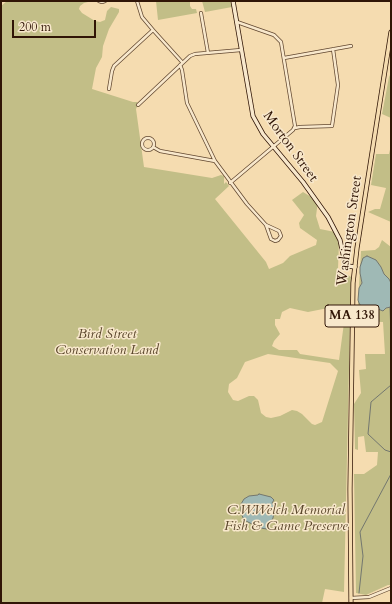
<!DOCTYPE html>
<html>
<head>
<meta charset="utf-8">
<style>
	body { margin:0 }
	#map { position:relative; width:392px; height:604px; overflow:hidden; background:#f5dcb0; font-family:Cardo,serif }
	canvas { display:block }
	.frame { position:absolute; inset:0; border:2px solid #301506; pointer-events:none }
	.scale { position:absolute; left:12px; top:20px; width:84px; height:18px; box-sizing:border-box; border:2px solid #301506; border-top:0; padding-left:5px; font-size:12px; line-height:14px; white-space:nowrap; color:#301506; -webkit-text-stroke:3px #f8e8cc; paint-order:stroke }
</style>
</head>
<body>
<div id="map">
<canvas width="392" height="604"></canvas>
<div class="frame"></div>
<div class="scale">200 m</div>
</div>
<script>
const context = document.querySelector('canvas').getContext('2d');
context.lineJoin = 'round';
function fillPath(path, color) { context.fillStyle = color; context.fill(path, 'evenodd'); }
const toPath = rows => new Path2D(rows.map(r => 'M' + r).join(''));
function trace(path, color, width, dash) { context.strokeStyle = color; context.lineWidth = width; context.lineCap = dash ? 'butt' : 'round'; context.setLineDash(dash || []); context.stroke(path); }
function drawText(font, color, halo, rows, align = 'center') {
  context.font = font + ' Cardo,serif'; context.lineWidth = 3; context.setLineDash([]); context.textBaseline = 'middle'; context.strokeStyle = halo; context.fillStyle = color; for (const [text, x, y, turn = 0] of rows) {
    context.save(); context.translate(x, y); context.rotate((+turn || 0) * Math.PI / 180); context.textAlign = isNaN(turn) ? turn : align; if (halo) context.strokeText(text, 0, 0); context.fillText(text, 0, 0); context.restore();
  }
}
fillPath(toPath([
	[7,1,92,1,84,3,80,6,79,9,82,13,95,21,100,22,105,20,107,11,111,7,119,9,119,12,109,29,103,46,102,57,96,68,92,89,133,102,137,102,140,106,137,107,136,109,144,167,212,178,221,175,224,176,224,184,226,182,229,186,215,199,266,262,269,269,283,263,290,256,316,245,317,240,300,228,299,223,304,215,292,200,303,192,318,201,316,216,320,229,335,232,339,241,338,269,351,277,344,592,325,589,322,603,1,603,1,6],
	[333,307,336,309,344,323,339,360,300,354,297,350,279,350,272,346,274,341,280,334,275,325,275,319,280,319,282,312,290,308,308,312],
	[268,354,330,363,338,371,322,422,315,425,312,424,302,414,297,411,292,410,280,416,271,418,266,417,261,413,258,400,254,396,249,396,238,401,233,400,228,392,229,384,237,378,245,362],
	[156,1,190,1,190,6,192,9,196,9,197,13,158,20],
	[202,1,230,1,232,7,205,12],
	[391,73,391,118,382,114,389,77],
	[391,145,391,222,368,212,375,209,380,209,386,188,371,185,376,154,389,154],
	[382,240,391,247,391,283,389,279,384,274,381,267,360,273,362,283,359,288,358,300,359,303,364,311,373,311,391,307,391,585,388,585,366,595,356,593,354,474,364,474,377,465,378,452,366,452,364,436,358,437,358,450,355,449,354,404,361,393,359,370,366,369,365,354,385,354,383,322,357,321,361,251,375,250,379,247]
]), '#c2be87');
const water = toPath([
	[367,256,376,260,381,267,384,274,389,279,391,283,391,307,386,308,383,311,378,309,373,311,370,314,364,311,359,303,358,300,359,288,362,283,360,273,360,267,363,258,367,256],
	[259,494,271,497,274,500,272,503,275,507,273,518,267,529,260,528,244,520,241,513,241,504,244,499,249,496,258,495,259,494]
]);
fillPath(water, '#9fb9b5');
trace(water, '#73776f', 1);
trace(toPath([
	[390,307,391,336],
	[391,385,371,402,368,434,385,450,391,452],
	[359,593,363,556,360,532,391,474]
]), '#73776f', 1);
const street = toPath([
	[99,1,102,2,105,1],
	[137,1,142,17,153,30],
	[201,13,208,53],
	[284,58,351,46],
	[180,65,182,70,187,103,215,161,247,204,266,225,279,231,281,236,278,240,275,241,271,239,266,225],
	[109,89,112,71,114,66,153,30,182,62],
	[138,105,190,56,195,54,241,50],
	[295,128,300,127,332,126,338,85,333,49],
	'142 144a6 6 0 1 1 12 0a6 6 0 1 1-12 0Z',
	[153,147,160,151,215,161],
	[230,183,293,130,295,126,281,42,274,35,237,22],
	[351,598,369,597,391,588]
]);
const secondary = toPath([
	[233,1,253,116,263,134,303,182,328,217,340,240,345,263,348,266,355,267]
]);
const primary = toPath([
	[351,603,350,489,353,283,357,248,391,32]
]);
trace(street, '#614730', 4);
trace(secondary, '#301506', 5);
trace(primary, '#301506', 5);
trace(street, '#f8e8cc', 2.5);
trace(secondary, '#f8e8cc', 3.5);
trace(primary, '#f5dcb0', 3.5);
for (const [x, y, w] of [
	[352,316,54]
]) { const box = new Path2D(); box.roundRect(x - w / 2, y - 11, w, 22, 3); context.fillStyle = '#f8e8cc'; context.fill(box); trace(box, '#301506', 1); }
drawText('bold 13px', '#301506', null, [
	["MA 138",352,316]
]);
drawText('14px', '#301506', '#f8e8cc', [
	["Morton Street",290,147,54],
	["Washington Street",350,231,-82]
]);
drawText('italic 14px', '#5c482d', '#f8e8cc', [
	["Bird Street",107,335],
	["Conservation Land",107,351],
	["C.W.Welch Memorial",286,511],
	["Fish & Game Preserve",286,527]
]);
</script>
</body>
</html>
